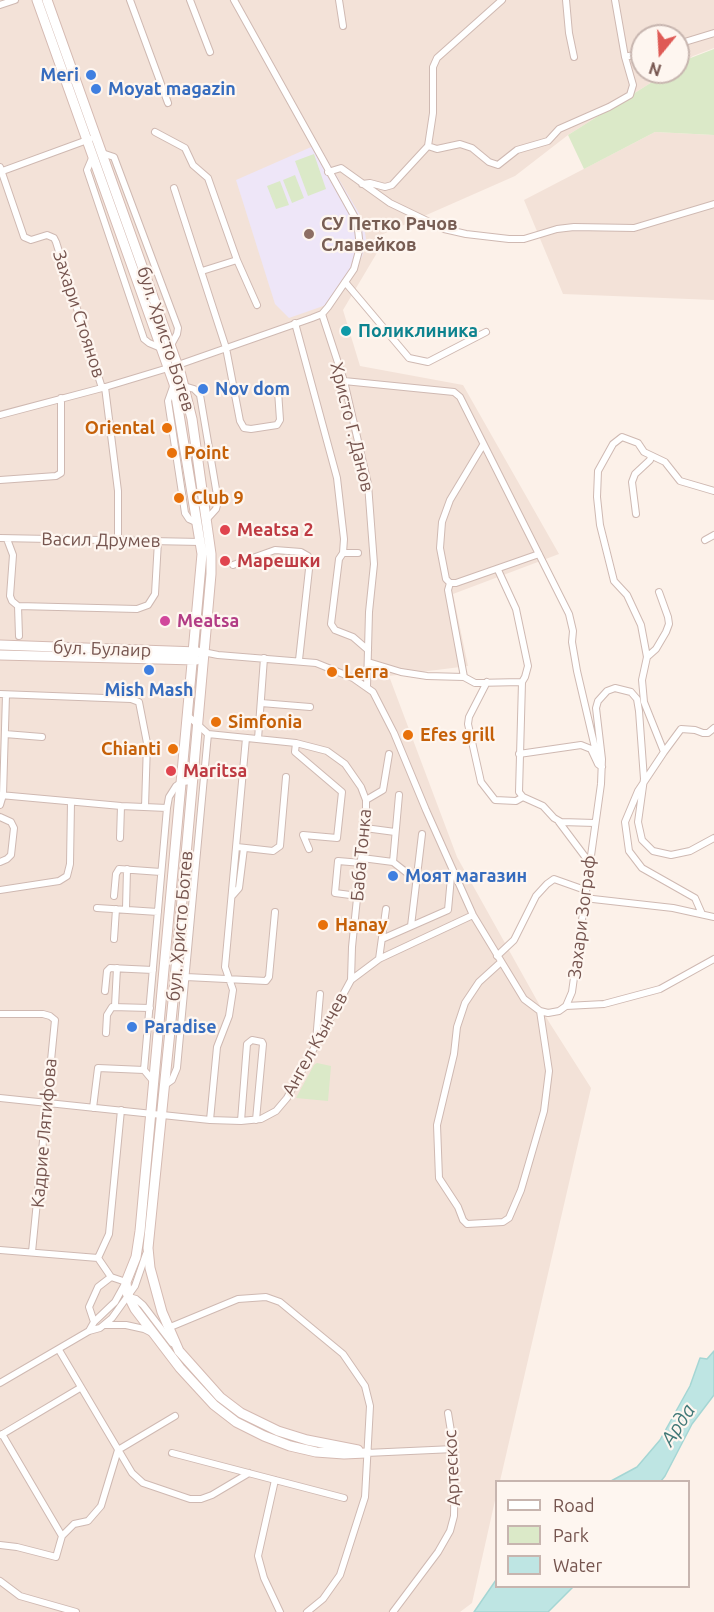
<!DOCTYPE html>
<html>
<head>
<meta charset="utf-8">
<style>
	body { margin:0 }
	#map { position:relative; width:714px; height:1612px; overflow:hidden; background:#fcf1e9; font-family:Ubuntu,sans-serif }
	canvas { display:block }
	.legend { position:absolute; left:495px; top:1480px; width:195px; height:108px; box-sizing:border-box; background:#fef6f0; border:2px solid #c7b5af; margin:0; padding:8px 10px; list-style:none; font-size:18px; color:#75544e }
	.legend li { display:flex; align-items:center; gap:12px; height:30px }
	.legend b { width:30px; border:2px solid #c7b5af }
	.north { position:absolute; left:630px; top:24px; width:60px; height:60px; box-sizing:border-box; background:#fef6f0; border:2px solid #c7b5af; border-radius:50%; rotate:198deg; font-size:16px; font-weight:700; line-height:24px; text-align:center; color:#75544e }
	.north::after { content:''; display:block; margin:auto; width:21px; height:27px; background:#df5a55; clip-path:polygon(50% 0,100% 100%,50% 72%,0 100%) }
</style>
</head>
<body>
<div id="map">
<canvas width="714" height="1612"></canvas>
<ul class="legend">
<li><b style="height:8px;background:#fff"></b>Road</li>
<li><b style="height:16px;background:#dbe9c8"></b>Park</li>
<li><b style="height:16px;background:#bee5e3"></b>Water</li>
</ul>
<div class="north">N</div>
</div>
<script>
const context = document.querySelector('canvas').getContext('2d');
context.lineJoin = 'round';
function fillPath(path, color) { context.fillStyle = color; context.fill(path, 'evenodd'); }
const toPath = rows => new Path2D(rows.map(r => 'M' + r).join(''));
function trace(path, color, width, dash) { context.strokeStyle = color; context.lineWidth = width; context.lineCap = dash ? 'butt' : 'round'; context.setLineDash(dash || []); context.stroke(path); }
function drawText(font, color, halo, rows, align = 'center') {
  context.font = font + ' Ubuntu,sans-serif'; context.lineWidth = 4.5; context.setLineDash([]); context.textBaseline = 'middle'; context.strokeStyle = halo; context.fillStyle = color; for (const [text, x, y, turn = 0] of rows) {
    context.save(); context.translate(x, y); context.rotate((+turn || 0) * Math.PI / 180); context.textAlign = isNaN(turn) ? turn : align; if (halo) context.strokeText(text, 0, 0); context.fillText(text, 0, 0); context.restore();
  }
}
fillPath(toPath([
	[0,0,714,0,714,48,693,56,678,66,678,36,642,36,642,72,668,72,568,135,515,176,381,235,384,241,343,310,360,366,463,385,559,554,453,594,468,666,389,676,457,857,549,1022,591,1088,500,1481,496,1482,496,1496,472,1603,460,1612,0,1612],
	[655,132,714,135,714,300,563,294,524,200]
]), '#f3e2d8');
fillPath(toPath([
	[318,144,363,220,366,239,365,248,362,257,347,282,329,304,289,318,275,304,236,180]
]), '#eee6f8');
fillPath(toPath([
	[714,49,714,135,655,132,584,169,568,135,668,72,678,72,678,66,688,59],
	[314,154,326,189,308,196,295,161],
	[295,175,304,198,292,203,283,180],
	[280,181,289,205,276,209,267,186],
	[317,1063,331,1066,328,1101,296,1098,314,1065]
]), '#dbe9c8');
const water = toPath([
	[714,1351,714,1395,692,1424,665,1476,661,1481,611,1481,637,1467,660,1440,690,1386,700,1358,707,1359,714,1351],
	[496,1580,496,1586,573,1587,548,1612,474,1612,496,1580]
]);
fillPath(water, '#bee5e3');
trace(water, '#a5d6d4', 1.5);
const street = toPath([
	[130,0,168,103],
	[190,0,210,52],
	[339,0,343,26],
	[566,0,569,33,574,57],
	[0,5,15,0],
	[678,44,714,33],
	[625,57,642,53],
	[155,132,185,148,193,165,208,178,237,260,257,305],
	[428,146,437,149,460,144,472,148,489,162,498,165,517,150,548,141,559,129,609,107,630,95,633,85,625,57,615,0],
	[102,153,114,157,178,328,177,334,171,345],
	[93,156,87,170,144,339,149,343,161,348],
	[0,167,24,237,31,240,47,235,54,238,56,242,102,388],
	[0,172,90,139],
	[328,172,341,168,390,203,444,229,466,234,509,239,524,239,557,229,574,227,634,228,714,204],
	[362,184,370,183,385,187,392,185,428,146,433,113,433,67,437,58,502,0],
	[174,188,226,348,240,421,244,428,251,429,277,425,280,420,278,391],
	[202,271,237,260],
	[345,282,409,358,428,362,486,332],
	[322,314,344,381,368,484,374,564,369,612,367,687],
	[295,323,337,478,344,539,343,553,339,559,331,624,335,630,353,637,368,650],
	[344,381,454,392,460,397,569,614,573,631,572,642,577,671,596,752,600,757],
	[174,384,168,401,185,513,189,519,198,523],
	[184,386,194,389,200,395,218,501,216,509,207,519],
	[105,387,118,491,118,540],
	[0,415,102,388,178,365,312,318,322,314,328,307,354,269,360,247,357,221,234,0],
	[483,445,450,500,442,522,440,548,446,579,450,583,456,583,539,554],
	[0,480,56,476,61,473,61,398],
	[636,514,632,482,635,474,650,460,651,456],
	[0,538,201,542],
	[7,539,13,555,10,596,12,601,18,606,19,636],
	[705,540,714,535],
	[343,553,358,553],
	[233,565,275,550,301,552,308,556,310,560,299,660],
	[498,570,516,609,528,666,525,677,522,682,519,792,523,797,543,806,554,818,561,822,595,823],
	[450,583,448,590,464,677],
	[18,606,137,609,148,605,155,594,158,541],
	[203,652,218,655,316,663,353,678,373,692,394,733,426,810,473,915,524,999,540,1011,548,1013,559,1011,566,1006,572,992,601,784,602,759,596,708,598,701,607,691,615,688,631,692,637,699,639,711,644,779,638,822,642,840,653,851,671,855,690,851,714,838],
	[647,657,656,649,666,632,669,624,668,617,659,592],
	[368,662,401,672,427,676,464,677,475,683,522,682],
	[487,682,469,717,468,724,481,782,495,800,516,801,523,797],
	[0,694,131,699,139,702,147,743,145,807],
	[261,703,310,707],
	[187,715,208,734,296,743,327,751,345,764,361,787,366,800,366,811,352,947,351,980],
	[5,734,42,737],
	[258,739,264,658],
	[296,743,295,752,342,792,337,838,303,835,309,849],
	[664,752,681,729,695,730,703,733,708,733,714,728],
	[519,754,581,745,591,749,598,764,602,767],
	[0,795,121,806,167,808],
	[366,800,383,790,389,754],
	[0,805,3,795,6,695],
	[0,817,11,822,14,828,11,855,7,859,0,862],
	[559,822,589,862],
	[365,828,395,832],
	[120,838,121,806],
	[237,847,273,851,280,846,286,777],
	[362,858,393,862,416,880],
	[393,862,399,795],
	[0,890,59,881,67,876,70,864,71,802],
	[114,896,116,874,119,869,161,872],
	[232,896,239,888,244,848],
	[358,896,335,893,338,861,362,863],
	[584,898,673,908,714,917],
	[97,908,158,912],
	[126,909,127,869],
	[702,914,695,898,642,868,629,851,625,822,638,791,664,752,644,702,642,680,647,657,641,625,627,595,614,581,600,525,597,497,598,471,613,444,622,437,638,443,644,452,665,462,680,481,714,491],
	[411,926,422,834],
	[114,939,116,909],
	[382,939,448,910,451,877],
	[497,956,514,940,536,896,547,884,554,879,585,890],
	[379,959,386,909],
	[501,962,479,982,465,1003,457,1027,454,1054,437,1125,439,1178,458,1207,463,1220,467,1224,503,1222,509,1218,521,1190,544,1111,549,1071,540,1011],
	[186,977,266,981,269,977,275,912],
	[105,991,107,971,110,968,153,970],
	[115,1006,117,968],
	[566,1006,604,1004,660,989,714,959],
	[0,1014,43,1014,50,1016,55,1020,32,1252],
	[106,1033,107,1015,112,1007,150,1008],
	[316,1041,320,994],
	[154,1082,144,1070,167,808,169,797,176,786,182,782,192,781],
	[165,1085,172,1080,177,1068,208,734],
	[0,1098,210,1120,241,1121,261,1119,276,1111,287,1098,351,980,379,959,473,915],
	[93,1108,98,1068,144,1070],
	[210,1120,217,1047,229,1016,233,990,225,967,246,738],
	[241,1121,247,1044,252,1040,262,1042,263,1044,256,1120],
	[0,1250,98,1258,111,1277],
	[98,1258,109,1234,121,1110],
	[129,1297,136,1299,143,1305,172,1343],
	[104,1325,126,1325,144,1329,152,1333],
	[168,1328,238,1299,266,1297,280,1302,343,1354,365,1386,370,1406,365,1497,340,1575,323,1599,307,1612],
	[89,1331,94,1322,115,1302,126,1282,111,1277,98,1287,89,1307,94,1322],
	[59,1350,132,1473,143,1483,190,1499,201,1499,212,1495,249,1473],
	[0,1383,89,1331,100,1328,112,1318,135,1286,146,1254],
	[1,1435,80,1388],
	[172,1453,344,1498],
	[366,1453,454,1449],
	[275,1480,258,1556,264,1578,280,1612],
	[62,1536,74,1524,88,1521,101,1506,118,1450,175,1416],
	[0,1545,17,1547,56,1557,62,1536,2,1434],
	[0,1581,20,1596,76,1612],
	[393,1612,438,1552,450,1531,454,1516,455,1456,448,1413]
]);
const secondary = toPath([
	[37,0,174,384,202,554,140,1231,136,1257,126,1282,127,1293,135,1309,180,1368,214,1405,236,1422,264,1436,290,1446,316,1452,344,1454,366,1453],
	[47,0,181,375,192,419,211,554,211,574,173,1001,148,1248,150,1268,162,1312,179,1351,220,1397,241,1413,278,1431,307,1440,358,1450],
	[0,645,198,652],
	[0,655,196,660]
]);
trace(street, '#cfb9b2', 8);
trace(secondary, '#d5bab2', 11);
trace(street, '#fff', 6);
trace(secondary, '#fff', 9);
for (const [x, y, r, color] of [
	[91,75,6,"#3f7fe0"],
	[96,89,6,"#3f7fe0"],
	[309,234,6,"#8d6e63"],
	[346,331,6,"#0f9aa8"],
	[203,389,6,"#3f7fe0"],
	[167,428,6,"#e8710a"],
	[172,453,6,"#e8710a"],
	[179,498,6,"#e8710a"],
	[225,530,6,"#e0444e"],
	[225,561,6,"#e0444e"],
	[165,621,6,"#d1479c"],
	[149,670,6,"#3f7fe0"],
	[332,672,6,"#e8710a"],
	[216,722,6,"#e8710a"],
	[408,735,6,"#e8710a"],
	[173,749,6,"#e8710a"],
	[171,771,6,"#e0444e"],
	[393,876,6,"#3f7fe0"],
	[323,925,6,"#e8710a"],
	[132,1027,6,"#3f7fe0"]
]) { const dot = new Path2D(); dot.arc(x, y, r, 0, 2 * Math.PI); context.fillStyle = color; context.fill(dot); trace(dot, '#fef6f0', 2); }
drawText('bold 18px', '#366cbe', '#fef6f0', [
	["Meri",79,75,"right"],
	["Moyat magazin",108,89],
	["Nov dom",215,389],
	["Mish Mash",149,690,"center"],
	["Моят магазин",405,876],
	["Paradise",144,1027]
], 'left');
drawText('bold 18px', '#785e54', '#fef6f0', [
	["СУ Петко Рачов",321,224],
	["Славейков",321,245]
], 'left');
drawText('18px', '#75544e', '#fef6f0', [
	["Захари Стоянов",79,314,72],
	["бул. Христо Ботев",166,339,72],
	["Христо Г. Данов",352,427,76],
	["Васил Друмев",101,540,1],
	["бул. Булаир",102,649,2],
	["Баба Тонка",361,855,-85],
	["Захари Зограф",582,917,-83],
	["бул. Христо Ботев",180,926,-85],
	["Ангел Кънчев",315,1044,-61],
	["Кадрие Лятифова",44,1133,-85],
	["Артескос",452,1468,-93]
]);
drawText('bold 18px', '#0d838f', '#fef6f0', [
	["Поликлиника",358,331]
], 'left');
drawText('bold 18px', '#c56008', '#fef6f0', [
	["Oriental",155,428,"right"],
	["Point",184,453],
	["Club 9",191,498],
	["Lerra",344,672],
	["Simfonia",228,722],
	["Efes grill",420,735],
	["Chianti",161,749,"right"],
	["Hanay",335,925]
], 'left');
drawText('bold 18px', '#be3a42', '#fef6f0', [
	["Meatsa 2",237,530],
	["Марешки",237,561],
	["Maritsa",183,771]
], 'left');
drawText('bold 18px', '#b23c85', '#fef6f0', [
	["Meatsa",177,621]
], 'left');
drawText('italic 20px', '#427978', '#fef6f0', [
	["Арда",678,1425,-57]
]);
</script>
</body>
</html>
